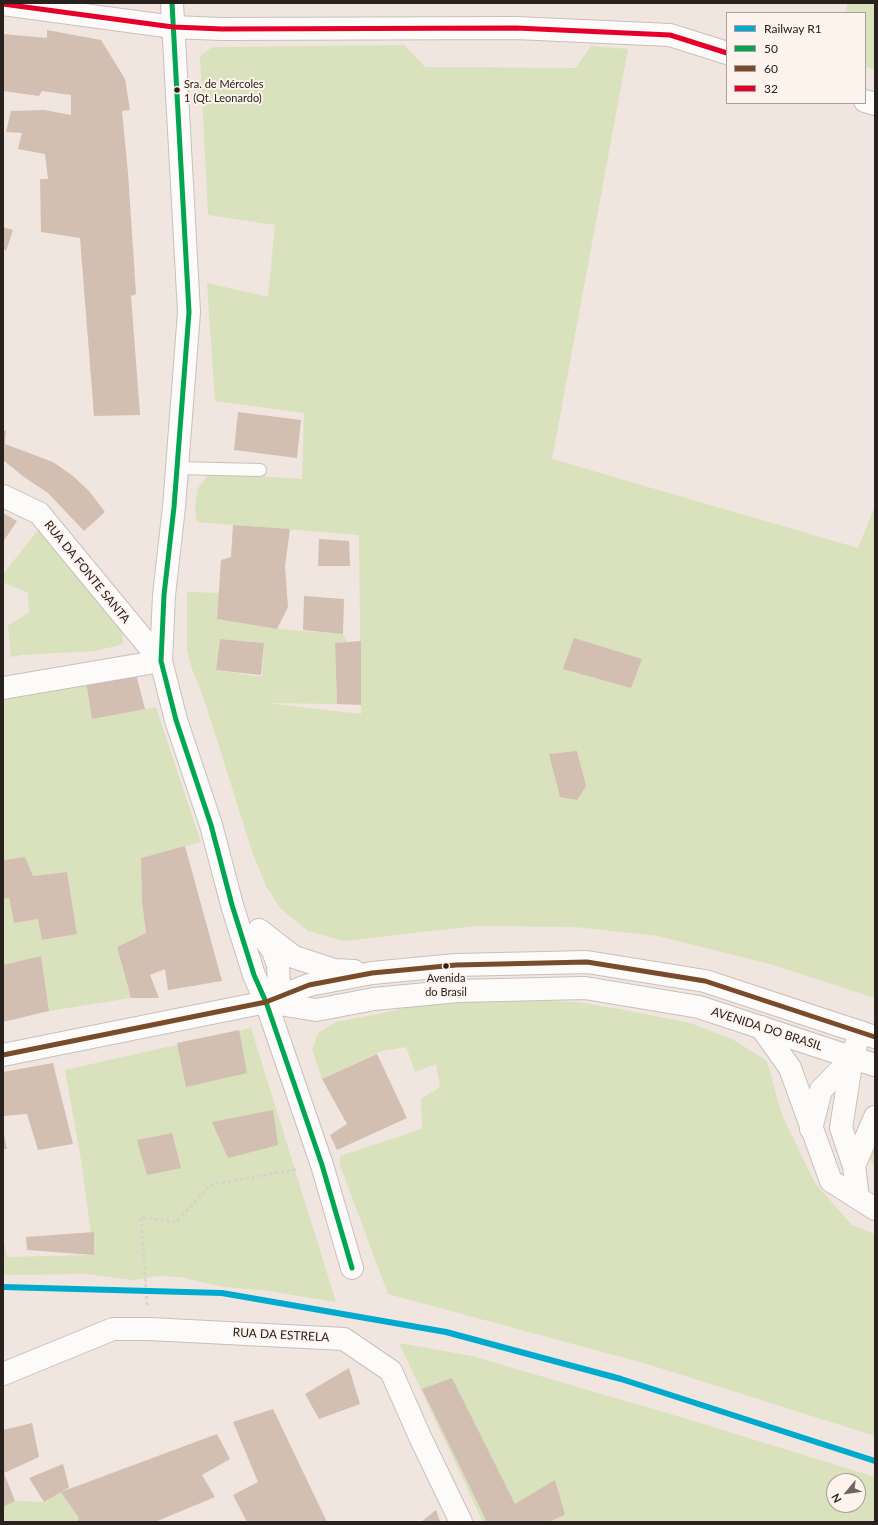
<!DOCTYPE html>
<html>
<head>
<meta charset="utf-8">
<style>
	body { margin:0 }
	#map { position:relative; width:878px; height:1525px; overflow:hidden; background:#f0e5df; font-family:Lato,sans-serif }
	canvas { display:block }
	.frame { position:absolute; inset:0; border:4px solid #28211e; pointer-events:none }
	.legend { position:absolute; left:726px; top:12px; width:140px; height:92px; box-sizing:border-box; background:#fdf2ec; border:1px solid #a89e9a; margin:0; padding:5px 7px; list-style:none; font-size:12px; color:#28211e }
	.legend li { display:flex; align-items:center; gap:8px; height:20px }
	.legend b { width:20px; border:1px solid #a89e9a }
	.north { position:absolute; left:826px; top:1473px; width:40px; height:40px; box-sizing:border-box; background:#fdf2ec; border:1px solid #a89e9a; border-radius:50%; rotate:241deg; font-size:11px; font-weight:700; line-height:16px; text-align:center; color:#28211e }
	.north::after { content:''; display:block; margin:auto; width:14px; height:18px; background:#6e6662; clip-path:polygon(50% 0,100% 100%,50% 72%,0 100%) }
</style>
</head>
<body>
<div id="map">
<canvas width="878" height="1525"></canvas>
<div class="frame"></div>
<ul class="legend">
<li><b style="height:5px;background:#00a9ce"></b>Railway R1</li>
<li><b style="height:5px;background:#00a651"></b>50</li>
<li><b style="height:5px;background:#7a4b2a"></b>60</li>
<li><b style="height:5px;background:#e4002b"></b>32</li>
</ul>
<div class="north">N</div>
</div>
<script>
const context = document.querySelector('canvas').getContext('2d');
context.lineJoin = 'round';
function fillPath(path, color) { context.fillStyle = color; context.fill(path, 'evenodd'); }
const toPath = rows => new Path2D(rows.map(r => 'M' + r).join(''));
function trace(path, color, width, dash) { context.strokeStyle = color; context.lineWidth = width; context.lineCap = dash ? 'butt' : 'round'; context.setLineDash(dash || []); context.stroke(path); }
function drawText(font, color, halo, rows, align = 'center') {
  context.font = font + ' Lato,sans-serif'; context.lineWidth = 4; context.setLineDash([]); context.textBaseline = 'middle'; context.strokeStyle = halo; context.fillStyle = color; for (const [text, x, y, turn = 0] of rows) {
    context.save(); context.translate(x, y); context.rotate((+turn || 0) * Math.PI / 180); context.textAlign = isNaN(turn) ? turn : align; if (halo) context.strokeText(text, 0, 0); context.fillText(text, 0, 0); context.restore();
  }
}
fillPath(toPath([
	[847,3,875,3,875,70,865,66,865,13,846,13],
	[404,45,425,67,576,68,591,46,628,49,552,459,858,548,875,506,875,998,770,964,658,936,575,927,475,926,344,941,308,931,280,908,266,886,252,851,203,696,192,669,187,651,187,592,219,593,217,619,277,629,343,634,347,642,335,643,337,704,267,703,361,714,359,535,197,522,195,507,198,488,210,473,302,479,304,413,215,401,207,283,268,297,275,225,208,215,200,56,212,47],
	[220,639,264,643,262,677,216,670],
	[39,529,122,629,123,644,96,651,22,655,11,657,8,625,29,613,28,593,3,582,3,574],
	[86,681,92,718,156,707,201,842,141,858,142,901,146,933,117,947,131,998,49,1011,41,956,3,965,3,899,9,898,14,923,38,919,43,940,77,934,67,872,33,876,25,857,3,860,3,696],
	[438,1000,512,1000,578,1002,630,1011,690,1023,732,1039,767,1061,782,1115,815,1183,852,1225,875,1234,875,1436,647,1364,388,1294,340,1165,340,1156,422,1129,421,1099,440,1087,436,1064,415,1072,406,1047,382,1051,322,1079,312,1050,318,1033,336,1022,383,1013],
	[251,1028,336,1302,262,1290,223,1287,180,1277,158,1276,133,1280,86,1274,3,1275,3,1235,7,1257,94,1255,81,1160,65,1070],
	[875,1135,875,1170,869,1156],
	[399,1343,472,1356,687,1419,875,1477,875,1522,483,1522],
	[834,1481,858,1481,858,1505,834,1505],
	[69,1487,79,1518,77,1522,3,1522,3,1507,15,1501,44,1502]
]), '#d9e2bc');
fillPath(toPath([
	[47,30,101,40,125,79,130,110,122,111,128,173,136,294,131,296,140,415,94,416,80,238,41,232,40,179,48,179,45,154,18,149,22,133,6,132,11,111,44,110,71,115,71,95,42,91,39,96,3,91,3,34,47,38],
	[3,227,13,230,6,251,3,248],
	[238,412,301,420,297,458,234,450],
	[3,430,6,431,5,444,53,462,73,476,89,491,105,512,84,531,48,493,24,477,3,460],
	[3,513,17,521,3,542],
	[233,525,290,529,285,566,288,607,277,629,217,619,221,560,231,557],
	[319,539,349,541,350,566,318,566],
	[304,596,344,599,343,634,303,630],
	[574,638,642,659,631,688,563,669],
	[220,639,264,643,261,675,216,670],
	[361,641,361,705,337,704,335,643],
	[136,674,145,709,92,719,86,681],
	[577,751,586,786,577,800,560,797,549,754],
	[185,846,222,981,168,990,165,969,150,975,159,998,131,998,117,947,146,933,142,901,141,858],
	[25,857,33,876,67,872,77,934,42,940,38,919,14,923,9,898,3,899,3,860],
	[41,956,49,1011,3,1022,3,965],
	[239,1030,247,1073,186,1087,177,1043],
	[377,1054,407,1118,337,1150,330,1135,347,1124,322,1079],
	[53,1063,73,1144,38,1150,27,1114,3,1116,3,1072],
	[273,1110,278,1145,228,1158,212,1122],
	[172,1133,181,1168,147,1175,137,1140],
	[3,1135,4,1135,7,1149,3,1149],
	[94,1232,94,1255,27,1250,26,1237],
	[349,1368,360,1404,319,1419,305,1394],
	[452,1378,515,1504,555,1480,565,1515,548,1522,487,1522,422,1389],
	[273,1409,327,1522,247,1522,233,1495,258,1482,233,1422],
	[32,1423,39,1457,4,1473,15,1501,3,1507,3,1430],
	[217,1434,230,1459,202,1475,215,1497,155,1522,77,1522,79,1518,61,1492,44,1502,29,1478,63,1464,69,1487,61,1492],
	[436,1510,440,1522,421,1522]
]), '#d3beb2');
const lane = toPath([
	[177,468,260,470]
]);
const street = toPath([
	[172,3,189,312,174,507,164,595,161,661,176,720,211,825,232,905,254,975,266,1002,322,1165,352,1268],
	[3,4,173,27,222,29,516,28,670,35,727,53],
	[865,101,875,104],
	[3,496,39,513,161,661],
	[3,688,161,661],
	[259,931,273,951,278,965,279,983,266,1002],
	[761,1027,790,1068,831,1181,875,1209],
	[3,1055,266,1002],
	[811,1129,821,1090,852,1058],
	[854,1166,875,1117],
	[858,1198,854,1166,841,1128,852,1058,860,1032],
	[3,1374,113,1329,149,1329,344,1339,391,1371,420,1437,461,1522]
]);
const secondary = toPath([
	[259,930,294,957,334,970,354,971],
	[266,1002,309,985,372,973,456,965,587,962,705,981,875,1037],
	[267,1002,316,1010,374,999,458,991,585,988,699,1007,875,1065]
]);
trace(lane, '#c8c0bc', 14);
trace(street, '#c8c0bc', 24);
trace(secondary, '#c8c0bc', 24);
trace(toPath([
	[147,1305,141,1217,176,1222,210,1185,298,1169]
]), '#d5d1d1', 2.5, [3, 3]);
trace(lane, '#fdfbfa', 12);
trace(street, '#fdfbfa', 22);
trace(secondary, '#fdfbfa', 22);
trace(toPath([
	[172,3,189,312,174,507,164,595,161,661,176,720,211,825,232,905,254,975,266,1002,322,1165,352,1268]
]), '#00a651', 5);
trace(toPath([
	[3,1055,266,1002,309,985,372,973,456,965,587,962,705,981,875,1037]
]), '#7a4b2a', 5);
trace(toPath([
	[3,4,173,27,222,29,516,28,670,35,727,53]
]), '#e4002b', 5);
trace(toPath([
	[3,1287,222,1293,446,1332,621,1379,875,1461]
]), '#00a9ce', 6);
for (const [x, y, r, color] of [
	[177,90,3.5,"#28211e"],
	[446,966,3.5,"#28211e"]
]) { const dot = new Path2D(); dot.arc(x, y, r, 0, 2 * Math.PI); context.fillStyle = color; context.fill(dot); trace(dot, '#fdf2ec', 1.5); }
drawText('11px', '#28211e', '#fdf2ec', [
	["Sra. de Mércoles",184,84],
	["1 (Qt. Leonardo)",184,98],
	["Avenida",446,978,"center"],
	["do Brasil",446,992,"center"]
], 'left');
drawText('12px', '#28211e', '#fdf2ec', [
	["RUA DA FONTE SANTA",87,572,51],
	["AVENIDA DO BRASIL",767,1029,18],
	["RUA DA ESTRELA",281,1335,3]
]);
</script>
</body>
</html>
